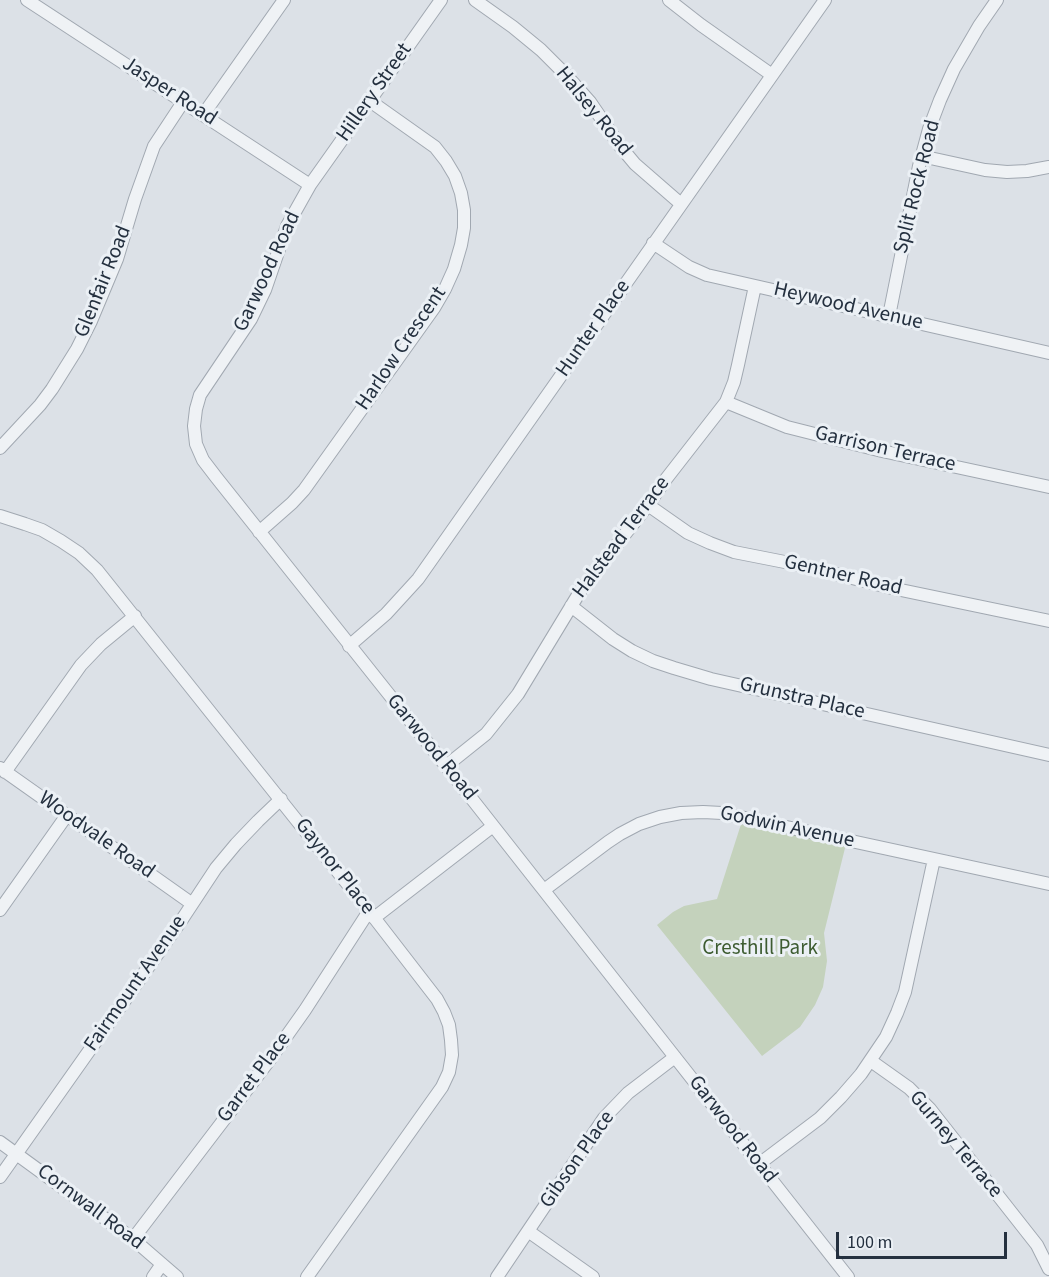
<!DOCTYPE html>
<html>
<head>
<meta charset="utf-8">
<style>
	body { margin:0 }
	#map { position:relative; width:1049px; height:1277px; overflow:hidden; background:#dce1e7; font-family:"Source Sans 3",sans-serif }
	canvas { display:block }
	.scale { position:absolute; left:836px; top:1232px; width:171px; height:27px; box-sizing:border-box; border:3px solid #24303f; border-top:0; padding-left:8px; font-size:18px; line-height:21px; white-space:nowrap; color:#24303f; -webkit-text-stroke:4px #ebf0f5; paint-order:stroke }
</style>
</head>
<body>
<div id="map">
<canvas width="1049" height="1277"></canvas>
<div class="scale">100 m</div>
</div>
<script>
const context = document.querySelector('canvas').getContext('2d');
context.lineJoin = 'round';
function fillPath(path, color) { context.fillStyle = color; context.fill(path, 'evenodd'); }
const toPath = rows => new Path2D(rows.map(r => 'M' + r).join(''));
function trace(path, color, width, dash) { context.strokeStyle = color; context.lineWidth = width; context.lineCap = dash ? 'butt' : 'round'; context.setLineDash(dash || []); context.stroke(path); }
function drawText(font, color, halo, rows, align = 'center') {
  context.font = font + ' "Source Sans 3",sans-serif'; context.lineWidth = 6; context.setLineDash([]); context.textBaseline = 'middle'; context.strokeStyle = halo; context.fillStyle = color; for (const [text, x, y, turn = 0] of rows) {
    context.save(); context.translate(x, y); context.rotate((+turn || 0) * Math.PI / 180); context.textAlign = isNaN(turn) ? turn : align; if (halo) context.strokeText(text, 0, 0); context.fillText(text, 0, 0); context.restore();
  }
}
fillPath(toPath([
	[743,818,847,840,824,933,827,961,823,987,815,1005,800,1027,762,1056,657,925,673,912,684,906,717,899]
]), '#c4d2bc');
const minor = toPath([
	[27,0,310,185],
	[441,0,310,185,287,226,265,290,251,319,200,395,196,409,194,426,196,444,203,460,216,477,446,766,848,1277],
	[475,0,513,27,541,50,566,75,590,102,620,146,635,164,681,204],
	[669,0,701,25,772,75],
	[203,115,284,0],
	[921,156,985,170,1007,172,1027,171,1049,167],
	[653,243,689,267,707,275,1049,353],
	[889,316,919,166,929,129,940,100,954,69,979,26,997,0],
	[726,402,787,427,882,451,1049,487],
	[0,448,40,405,52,389,77,349,91,321,117,259,135,199,154,146,183,102],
	[648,505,688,533,710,543,734,552,800,565,896,589,1049,621],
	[0,516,25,524,42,530,61,541,79,553,97,570,369,911,437,999,444,1012,449,1025,451,1040,452,1055,449,1072,442,1087,307,1277],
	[259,532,292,503,304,490,434,308,445,289,454,269,461,245,464,228,464,210,461,193,455,176,446,161,435,147,370,101],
	[571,606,613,639,632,651,653,661,674,668,711,679,1049,755],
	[349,646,386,614,418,579,825,0],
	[446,766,486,734,518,694,581,590,648,505,666,479,726,402,734,382,738,365,755,286],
	[0,768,191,903],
	[5,772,81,665,101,644,135,616],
	[544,890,608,842,620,834,639,824,660,817,681,813,703,812,722,813,1049,884],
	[0,910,67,815],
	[374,918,493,826],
	[871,1061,909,1088,930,1109,1037,1245,1049,1269],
	[0,1142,133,1239,177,1277],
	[759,1164,820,1118,841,1097,861,1074,886,1037,897,1013,905,992,934,859],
	[0,1177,183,918,216,868,236,844,258,821,281,799],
	[528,1231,593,1277],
	[133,1239,271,1058,305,1010,369,911],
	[153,1277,162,1264],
	[497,1277,604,1118,628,1093,675,1057]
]);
trace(minor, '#a1a8b1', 14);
trace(minor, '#eff2f5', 12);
drawText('21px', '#24303f', '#ebf0f5', [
	["Jasper Road",169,92,33],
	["Hillery Street",375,93,-55],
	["Halsey Road",593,112,51],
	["Split Rock Road",918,187,-76],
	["Garwood Road",268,272,-65],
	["Glenfair Road",104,282,-68],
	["Heywood Avenue",848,307,13],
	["Hunter Place",594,329,-55],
	["Harlow Crescent",402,349,-56],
	["Garrison Terrace",885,450,13],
	["Halstead Terrace",622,538,-53],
	["Gentner Road",843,576,13],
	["Grunstra Place",802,699,13],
	["Garwood Road",431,748,51],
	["Godwin Avenue",787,828,12],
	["Woodvale Road",96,836,35],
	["Gaynor Place",334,867,52],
	["Fairmount Avenue",136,984,-55],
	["Garret Place",255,1078,-53],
	["Garwood Road",732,1130,52],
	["Gurney Terrace",955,1145,50],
	["Gibson Place",578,1160,-55],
	["Cornwall Road",90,1208,37]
]);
drawText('21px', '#3d5c31', '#ebf0f5', [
	["Cresthill Park",760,949]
]);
</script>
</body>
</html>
